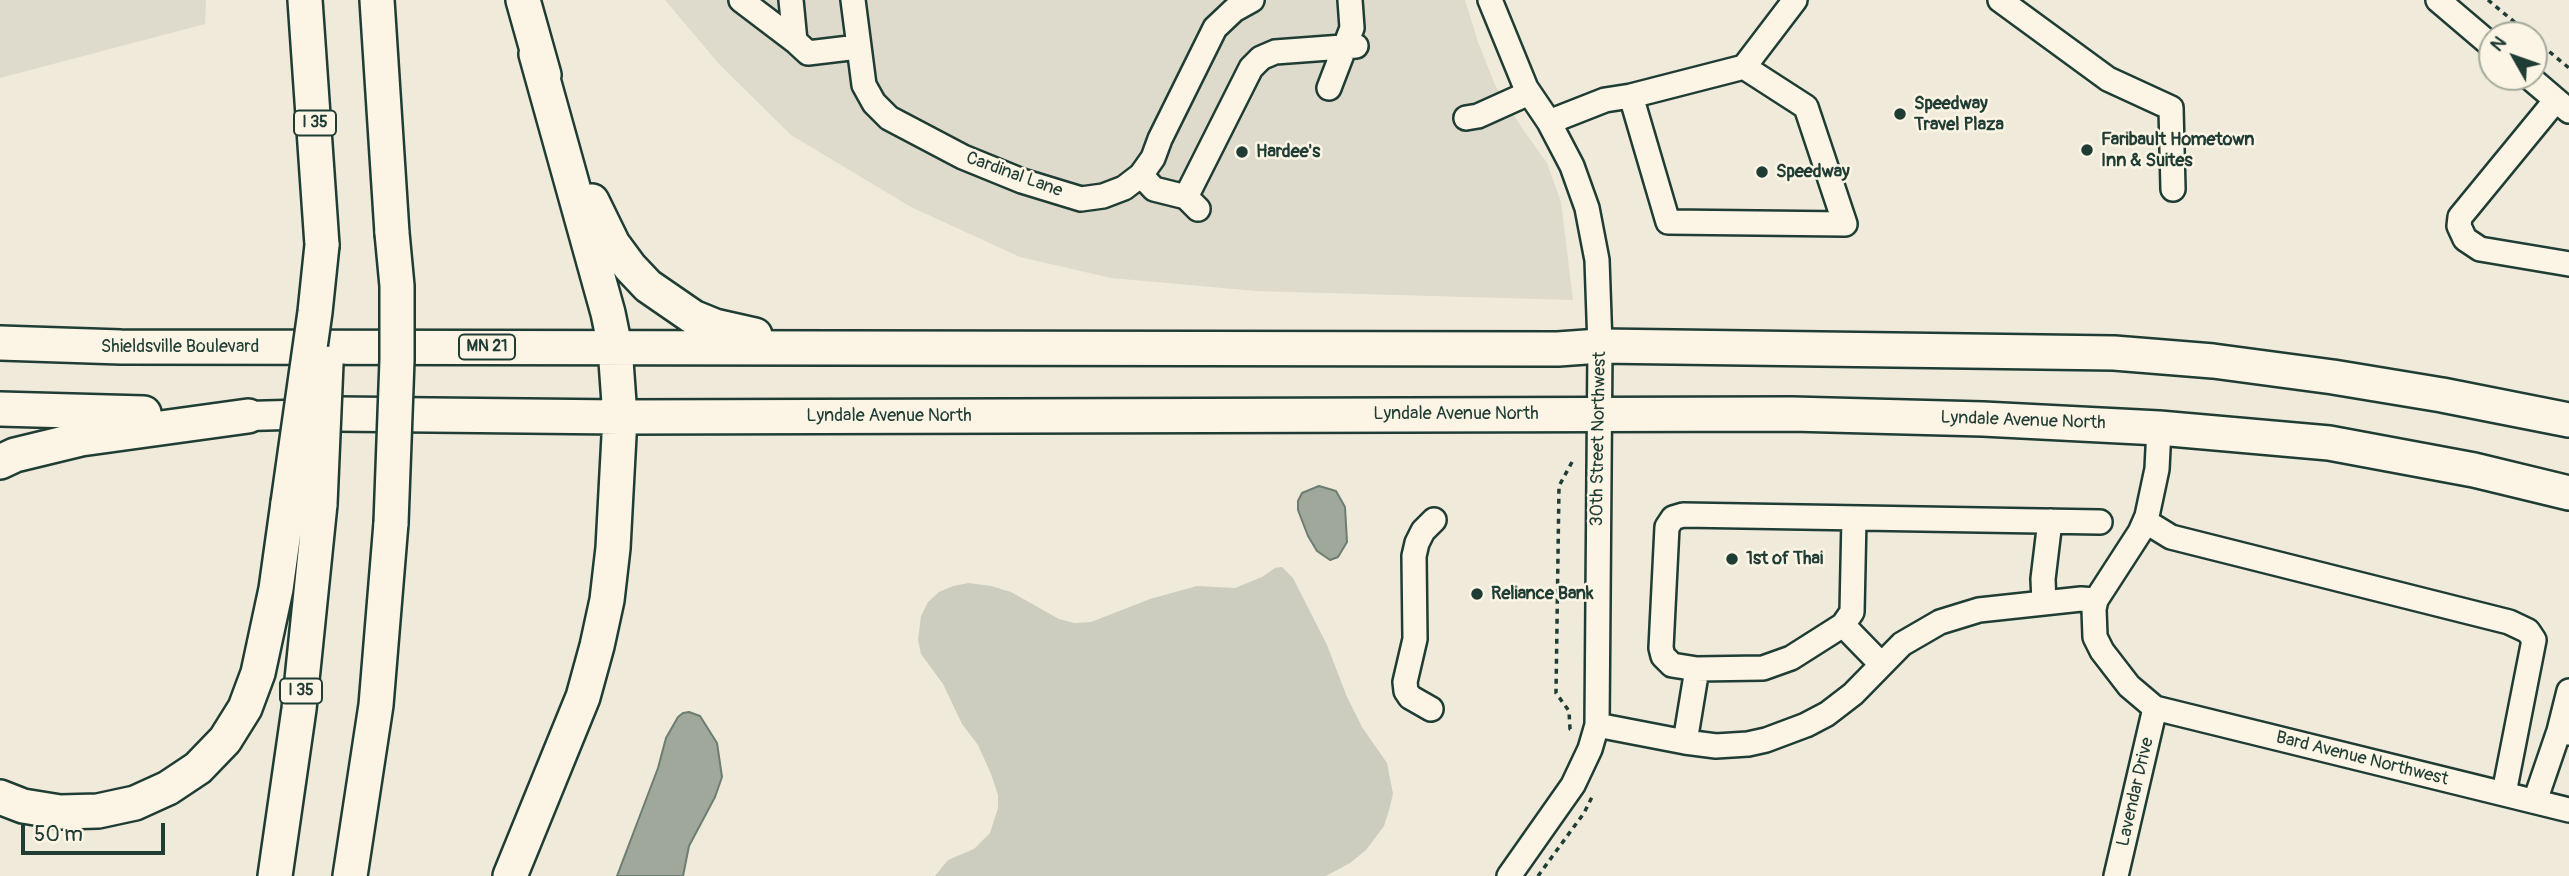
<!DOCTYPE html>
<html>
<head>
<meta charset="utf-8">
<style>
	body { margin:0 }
	#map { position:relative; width:2569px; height:876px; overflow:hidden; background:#efeada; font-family:Pangolin,sans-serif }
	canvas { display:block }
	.north { position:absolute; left:2478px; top:21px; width:70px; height:70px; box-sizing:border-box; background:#fcf5e5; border:2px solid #a4ab9e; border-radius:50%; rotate:310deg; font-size:19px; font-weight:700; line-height:28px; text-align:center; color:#1f3d34 }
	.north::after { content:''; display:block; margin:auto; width:24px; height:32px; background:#1f3d34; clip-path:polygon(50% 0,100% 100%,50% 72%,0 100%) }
	.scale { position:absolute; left:21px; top:823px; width:144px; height:32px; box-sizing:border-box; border:4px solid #1f3d34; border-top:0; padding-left:9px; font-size:21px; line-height:24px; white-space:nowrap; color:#1f3d34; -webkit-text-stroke:5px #fcf5e5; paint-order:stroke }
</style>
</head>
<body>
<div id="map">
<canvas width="2569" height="876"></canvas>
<div class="north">N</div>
<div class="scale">50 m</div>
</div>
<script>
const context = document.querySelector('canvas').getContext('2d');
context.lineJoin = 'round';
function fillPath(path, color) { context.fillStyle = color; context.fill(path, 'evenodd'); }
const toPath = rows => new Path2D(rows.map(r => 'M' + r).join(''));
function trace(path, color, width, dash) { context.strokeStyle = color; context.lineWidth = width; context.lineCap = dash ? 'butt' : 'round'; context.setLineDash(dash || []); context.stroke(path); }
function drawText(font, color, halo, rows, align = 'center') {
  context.font = font + ' Pangolin,sans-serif'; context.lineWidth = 5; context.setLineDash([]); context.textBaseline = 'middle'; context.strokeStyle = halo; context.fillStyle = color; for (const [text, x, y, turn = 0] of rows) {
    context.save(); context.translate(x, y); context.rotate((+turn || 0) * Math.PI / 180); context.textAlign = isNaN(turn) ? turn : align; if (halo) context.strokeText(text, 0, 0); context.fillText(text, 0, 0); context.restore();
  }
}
fillPath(toPath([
	[0,0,206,0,205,24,0,78],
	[665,0,1465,0,1478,42,1495,85,1522,128,1547,163,1561,202,1573,300,1256,291,1111,278,1020,257,911,207,791,135,719,64]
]), '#dedbcc');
fillPath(toPath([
	[1282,567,1293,578,1327,645,1347,697,1362,727,1387,763,1393,794,1389,810,1384,826,1366,850,1350,863,1326,876,935,876,948,860,974,849,990,833,998,808,998,795,991,774,978,745,962,724,943,684,921,654,918,640,921,616,928,602,939,592,953,586,969,583,991,586,1011,592,1059,619,1074,623,1091,622,1150,599,1197,586,1235,588,1262,577,1275,568]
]), '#cccdbf');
const water = toPath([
	[1319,486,1336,491,1345,507,1347,542,1338,557,1330,560,1317,551,1308,536,1298,510,1298,501,1302,493,1319,486],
	[689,712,700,716,717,743,722,777,715,797,689,846,683,876,617,876,658,768,666,738,678,717,683,713,689,712]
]);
fillPath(water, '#9fa89a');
trace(water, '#6c7d71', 2);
const minor = toPath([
	[741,0,795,41,791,0],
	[853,0,864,85,874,103,889,118,963,157,1022,181,1081,199,1103,196,1124,188,1141,175,1153,158,1160,139,1215,28,1234,10,1252,0],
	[1490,0,1526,88,1549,122,1572,166,1587,208,1597,260,1600,346,1597,725,1590,749,1573,785,1509,876],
	[2000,0,2108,79,2171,108,2173,189],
	[2438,0,2492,46],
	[795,41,808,53,858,47],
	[1744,67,1795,0],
	[2529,77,2569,111],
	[1329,88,1352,28,1350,0],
	[2556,100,2460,217,2459,226,2465,239,2480,249,2569,264],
	[1466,118,1478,116,1529,93],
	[1549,122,1605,100,1631,96,1668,222,1845,224,1806,107,1744,67,1631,96],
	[1141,175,1154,189,1186,197,1198,209],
	[1186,197,1251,68,1261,58,1275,52,1356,46],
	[2159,428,2157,469,2147,516,2140,532,2096,600,2094,609,2095,637,2102,651,2129,686,2155,708,2569,810],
	[2145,521,2171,537,2509,622,2528,631,2534,640,2504,793],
	[2044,603,2043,579,2050,521],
	[1843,625,1881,664],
	[1697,669,1763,668,1791,658,1843,625,1852,612,1854,518],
	[1431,709,1410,697,1406,691,1405,682,1415,639,1414,556,1417,543,1423,531,1434,520],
	[1597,725,1685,742,1716,746,1748,744,1766,740,1806,725,1827,714,1853,694,1902,644,1940,622,1979,610,2081,599,2096,600],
	[2559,731,2569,691],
	[1685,742,1697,669,1672,665,1663,656,1661,648,1667,527,1673,518,1683,515,2100,522],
	[2535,801,2559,731,2569,733],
	[2116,876,2155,708]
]);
const major = toPath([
	[248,416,322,414]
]);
const highway = toPath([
	[305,0,322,245],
	[377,0,392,233],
	[523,0,544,75],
	[592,201,613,244,630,267,648,286,693,317,715,326,755,335],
	[0,343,121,347,1558,349,1600,346,2114,353,2213,361,2333,377,2442,395,2569,420],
	[0,409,144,413],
	[337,414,620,417,1792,414,1983,419,2159,428,2329,443,2474,470,2569,493],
	[0,462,15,455,81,439,248,416],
	[0,797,23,806,60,812,98,811,135,803,168,788,198,768,225,740,245,708,258,673,276,589,288,503],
	[275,876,299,709,320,504],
	[350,876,376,705,391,523],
	[510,876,583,697,597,646,607,600,613,548,620,417,615,347,608,313,536,54]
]);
trace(minor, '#1f3d34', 28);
trace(major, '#1f3d34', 33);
trace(highway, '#1f3d34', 38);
trace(toPath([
	[2488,0,2530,35],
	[2534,39,2569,68],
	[1572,462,1559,486,1556,693,1569,711,1570,729,1574,730],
	[1538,876,1584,813,1592,797]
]), '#1f3d34', 3.5, [5, 5]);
trace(minor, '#fcf5e5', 23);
trace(major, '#fcf5e5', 28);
trace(highway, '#fcf5e5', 33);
const highwayBridge = toPath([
	[288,503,315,312,322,245],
	[320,504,326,363],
	[391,523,397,360,397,286,392,233]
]);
trace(highwayBridge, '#1f3d34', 38, []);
trace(highwayBridge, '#fcf5e5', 33);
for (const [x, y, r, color] of [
	[1900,114,7,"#1f3d34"],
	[2087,150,7,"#1f3d34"],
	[1242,152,7,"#1f3d34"],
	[1762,172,7,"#1f3d34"],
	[1732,559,7,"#1f3d34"],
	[1477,594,7,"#1f3d34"]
]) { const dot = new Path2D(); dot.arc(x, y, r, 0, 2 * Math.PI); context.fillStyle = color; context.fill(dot); trace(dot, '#fcf5e5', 2.5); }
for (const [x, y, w] of [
	[315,123,42],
	[487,347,56],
	[301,691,42]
]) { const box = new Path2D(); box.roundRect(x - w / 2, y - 12.5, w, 25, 5); context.fillStyle = '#fcf5e5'; context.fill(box); trace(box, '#1f3d34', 2); }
drawText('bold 16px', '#1f3d34', null, [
	["I 35",315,123],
	["MN 21",487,347],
	["I 35",301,691]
]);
drawText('bold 18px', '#1f3d34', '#fcf5e5', [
	["Speedway",1914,104],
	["Travel Plaza",1914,125],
	["Faribault Hometown",2101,140],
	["Inn & Suites",2101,161],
	["Hardee's",1256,152],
	["Speedway",1776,172],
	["1st of Thai",1746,559],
	["Reliance Bank",1491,594]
], 'left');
drawText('18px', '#1f3d34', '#fcf5e5', [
	["Cardinal Lane",1014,175,20],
	["Shieldsville Boulevard",180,347],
	["Lyndale Avenue North",1456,414],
	["Lyndale Avenue North",889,416],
	["Lyndale Avenue North",2023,421,2],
	["30th Street Northwest",1599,439,-89],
	["Bard Avenue Northwest",2362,759,14],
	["Lavendar Drive",2136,792,-77]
]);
</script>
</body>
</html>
